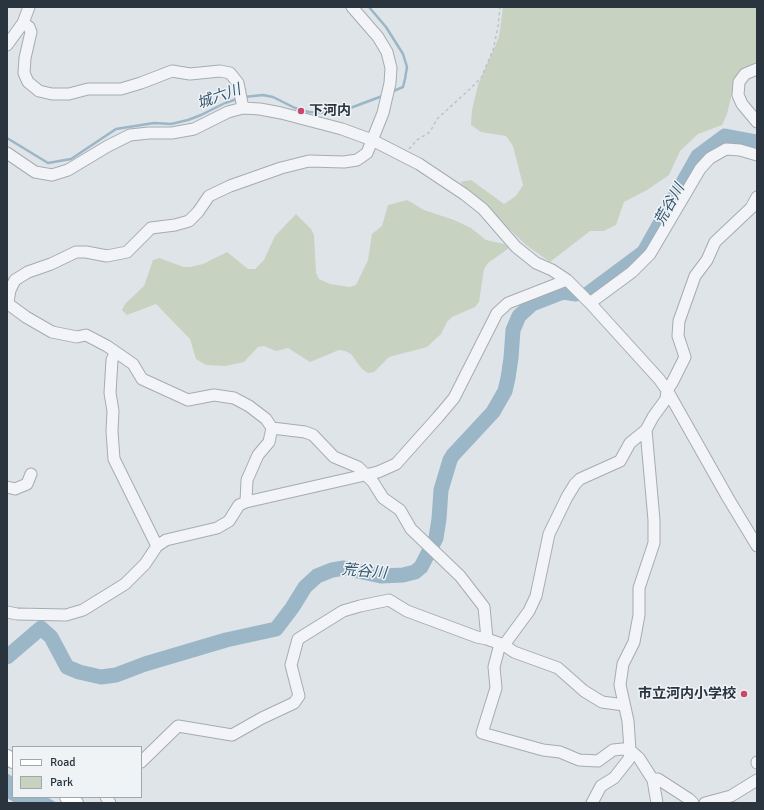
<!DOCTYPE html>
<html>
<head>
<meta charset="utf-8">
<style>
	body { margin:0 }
	#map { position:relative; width:764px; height:810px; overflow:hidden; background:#dfe4e8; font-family:Signika,sans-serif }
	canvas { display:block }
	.frame { position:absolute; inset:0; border:8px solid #29343f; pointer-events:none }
	.legend { position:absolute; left:12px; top:746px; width:130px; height:52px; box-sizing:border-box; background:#eff3f6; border:1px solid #a0a7ad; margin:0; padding:5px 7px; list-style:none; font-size:12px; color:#29343f }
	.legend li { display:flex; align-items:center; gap:8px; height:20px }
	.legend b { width:20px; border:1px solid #a0a7ad }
</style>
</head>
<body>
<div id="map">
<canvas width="764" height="810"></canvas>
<div class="frame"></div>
<ul class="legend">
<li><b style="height:5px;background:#fff"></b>Road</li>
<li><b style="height:11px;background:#c7d2c1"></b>Park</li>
</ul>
</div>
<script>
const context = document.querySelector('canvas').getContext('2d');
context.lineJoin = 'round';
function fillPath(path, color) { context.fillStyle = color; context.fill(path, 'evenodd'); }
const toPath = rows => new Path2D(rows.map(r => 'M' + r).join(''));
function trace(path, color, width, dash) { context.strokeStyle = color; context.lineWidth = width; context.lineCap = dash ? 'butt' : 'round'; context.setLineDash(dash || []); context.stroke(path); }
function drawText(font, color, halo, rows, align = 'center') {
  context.font = font + ' Signika,"Noto Sans JP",sans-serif'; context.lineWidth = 3; context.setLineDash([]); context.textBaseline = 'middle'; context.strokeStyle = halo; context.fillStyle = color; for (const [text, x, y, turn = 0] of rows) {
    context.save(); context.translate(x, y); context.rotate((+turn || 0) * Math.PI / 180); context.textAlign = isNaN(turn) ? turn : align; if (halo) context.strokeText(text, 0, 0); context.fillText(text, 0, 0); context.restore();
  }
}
fillPath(toPath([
	[503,7,757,7,757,63,753,64,736,77,727,114,722,125,698,134,680,151,669,175,647,190,624,202,616,225,604,231,590,231,550,262,526,245,460,182,471,180,504,204,516,196,523,185,513,146,506,136,481,132,471,125,472,110,478,85,499,37],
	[407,200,424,210,454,220,471,228,486,240,504,244,509,248,488,263,484,269,479,302,475,307,452,317,447,322,441,334,427,347,389,357,374,372,368,373,362,369,351,354,345,351,339,350,310,362,288,348,276,351,264,346,258,347,244,362,225,366,206,365,196,359,190,339,156,304,127,315,122,310,125,304,144,286,153,260,159,258,184,267,190,267,203,264,227,252,248,269,255,269,264,260,275,236,296,214,311,229,314,235,316,273,319,279,330,284,350,287,356,285,368,260,372,234,382,226,388,205]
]), '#c7d2c1');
fillPath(toPath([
	[7,773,13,777,13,797,47,797,57,803,15,803,7,798]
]), '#9bb6c7');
trace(toPath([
	[369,7,386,27,403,54,407,67,405,79,403,87,391,92],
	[244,97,263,95,273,97,295,108,309,112,326,113,345,110,385,95],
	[7,138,48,163,71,159,116,129,154,123,171,124,188,120,201,115,225,103,237,99]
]), '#9bb6c7', 2.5);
trace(toPath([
	[589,293,644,252,698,156,725,136,757,142],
	[7,657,41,628,51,637,67,667,79,672,101,677,116,675,145,664,226,640,276,629,292,608,305,587,317,576,332,570,344,568,381,576,403,575,415,572,421,567,436,538,439,519,441,490,450,460,453,455,493,412,505,391,508,378,511,358,513,330,519,316,532,304,563,292,576,294]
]), '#9bb6c7', 15);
const minor = toPath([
	[23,23,29,27,31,32,25,58,24,73,28,82,39,91,52,94,69,94,88,89,121,89,141,83,172,71,190,74,220,71,230,73,238,83,243,108],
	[7,45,23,23,29,7],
	[757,69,745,74,739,82,738,95,742,104,757,122],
	[7,153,35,172,52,175,68,170,108,146,130,135,149,133,172,133,194,129,228,112,243,108,260,109,281,113,342,129,372,140,419,164,464,194,483,209,516,247,536,263,552,270,567,280,590,303,659,379,667,390,728,498,757,546],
	[8,302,10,290,15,280,28,272,51,264,76,252,86,252,107,256,127,252,151,228,175,225,189,221,198,212,209,196,230,186,281,168,309,161,344,162,357,160,367,153,383,113,390,83,391,68,387,52,378,37,352,7],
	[7,303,26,317,52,332,77,337,86,335,107,346,133,364,142,379,188,400,214,395,234,398,249,406,266,419,272,428,305,432,313,435,334,457,358,467,373,482,383,498,400,510,411,529,460,576,484,607,487,639],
	[590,303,632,272,650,254,700,169,710,158,726,149,740,150,757,155],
	[115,353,112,360,110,393,113,411,112,431,114,459,157,546],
	[7,487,15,489,27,484,31,474],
	[246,502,247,480,258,455,269,442,272,428],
	[7,612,17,614,66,615,83,610,125,584,145,564,157,546,166,540,217,528,229,521,239,505,246,502,378,472,396,464,438,417,454,398,497,313,508,303,567,280],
	[500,644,494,667,496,688,482,733,543,750,560,752,579,760,598,761,613,750,623,749,630,750,629,759,614,778,601,786,592,803],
	[504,645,529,611,536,596,549,534,567,497,575,484,580,479,620,461,630,443,646,430],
	[141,762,178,726,232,735,262,718,294,703,299,696,291,665,298,639,343,611,360,606,389,600,407,611,477,637,487,639,504,645,514,652,558,668,584,691,602,702,624,705],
	[757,762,757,763],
	[653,780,658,779,689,799,693,803],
	[106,797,110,803],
	[657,803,653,780,639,758,630,750,628,721,620,685,623,664,634,642,639,615,639,588,654,543,654,520,646,430,653,417,666,399,667,390,672,383,685,357,678,336,679,321,695,276,707,260,715,242,751,208,757,197],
	[705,803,731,796,757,780]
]);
const major = toPath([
	[7,757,13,761],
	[67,797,76,803]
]);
trace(minor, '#a5acb2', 13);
trace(major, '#9faab3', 16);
trace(toPath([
	[409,149,417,140,430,132,437,119,472,87,481,78,493,50,498,27,500,7]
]), '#bec2c7', 1.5, [3, 3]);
trace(minor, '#f2f4f7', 11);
trace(major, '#fff', 14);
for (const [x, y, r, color] of [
	[301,111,4,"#ca476c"],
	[744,694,4,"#ca476c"]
]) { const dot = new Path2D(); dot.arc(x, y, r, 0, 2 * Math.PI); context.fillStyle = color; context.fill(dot); trace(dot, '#eff3f6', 1.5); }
drawText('bold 14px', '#29343f', '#eff3f6', [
	["下河内",309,111],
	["市立河内小学校",736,694,"right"]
], 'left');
drawText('italic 15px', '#345772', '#eff3f6', [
	["城六川",219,97,-20],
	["荒谷川",670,205,-61],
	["荒谷川",364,572,5]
]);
</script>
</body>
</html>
